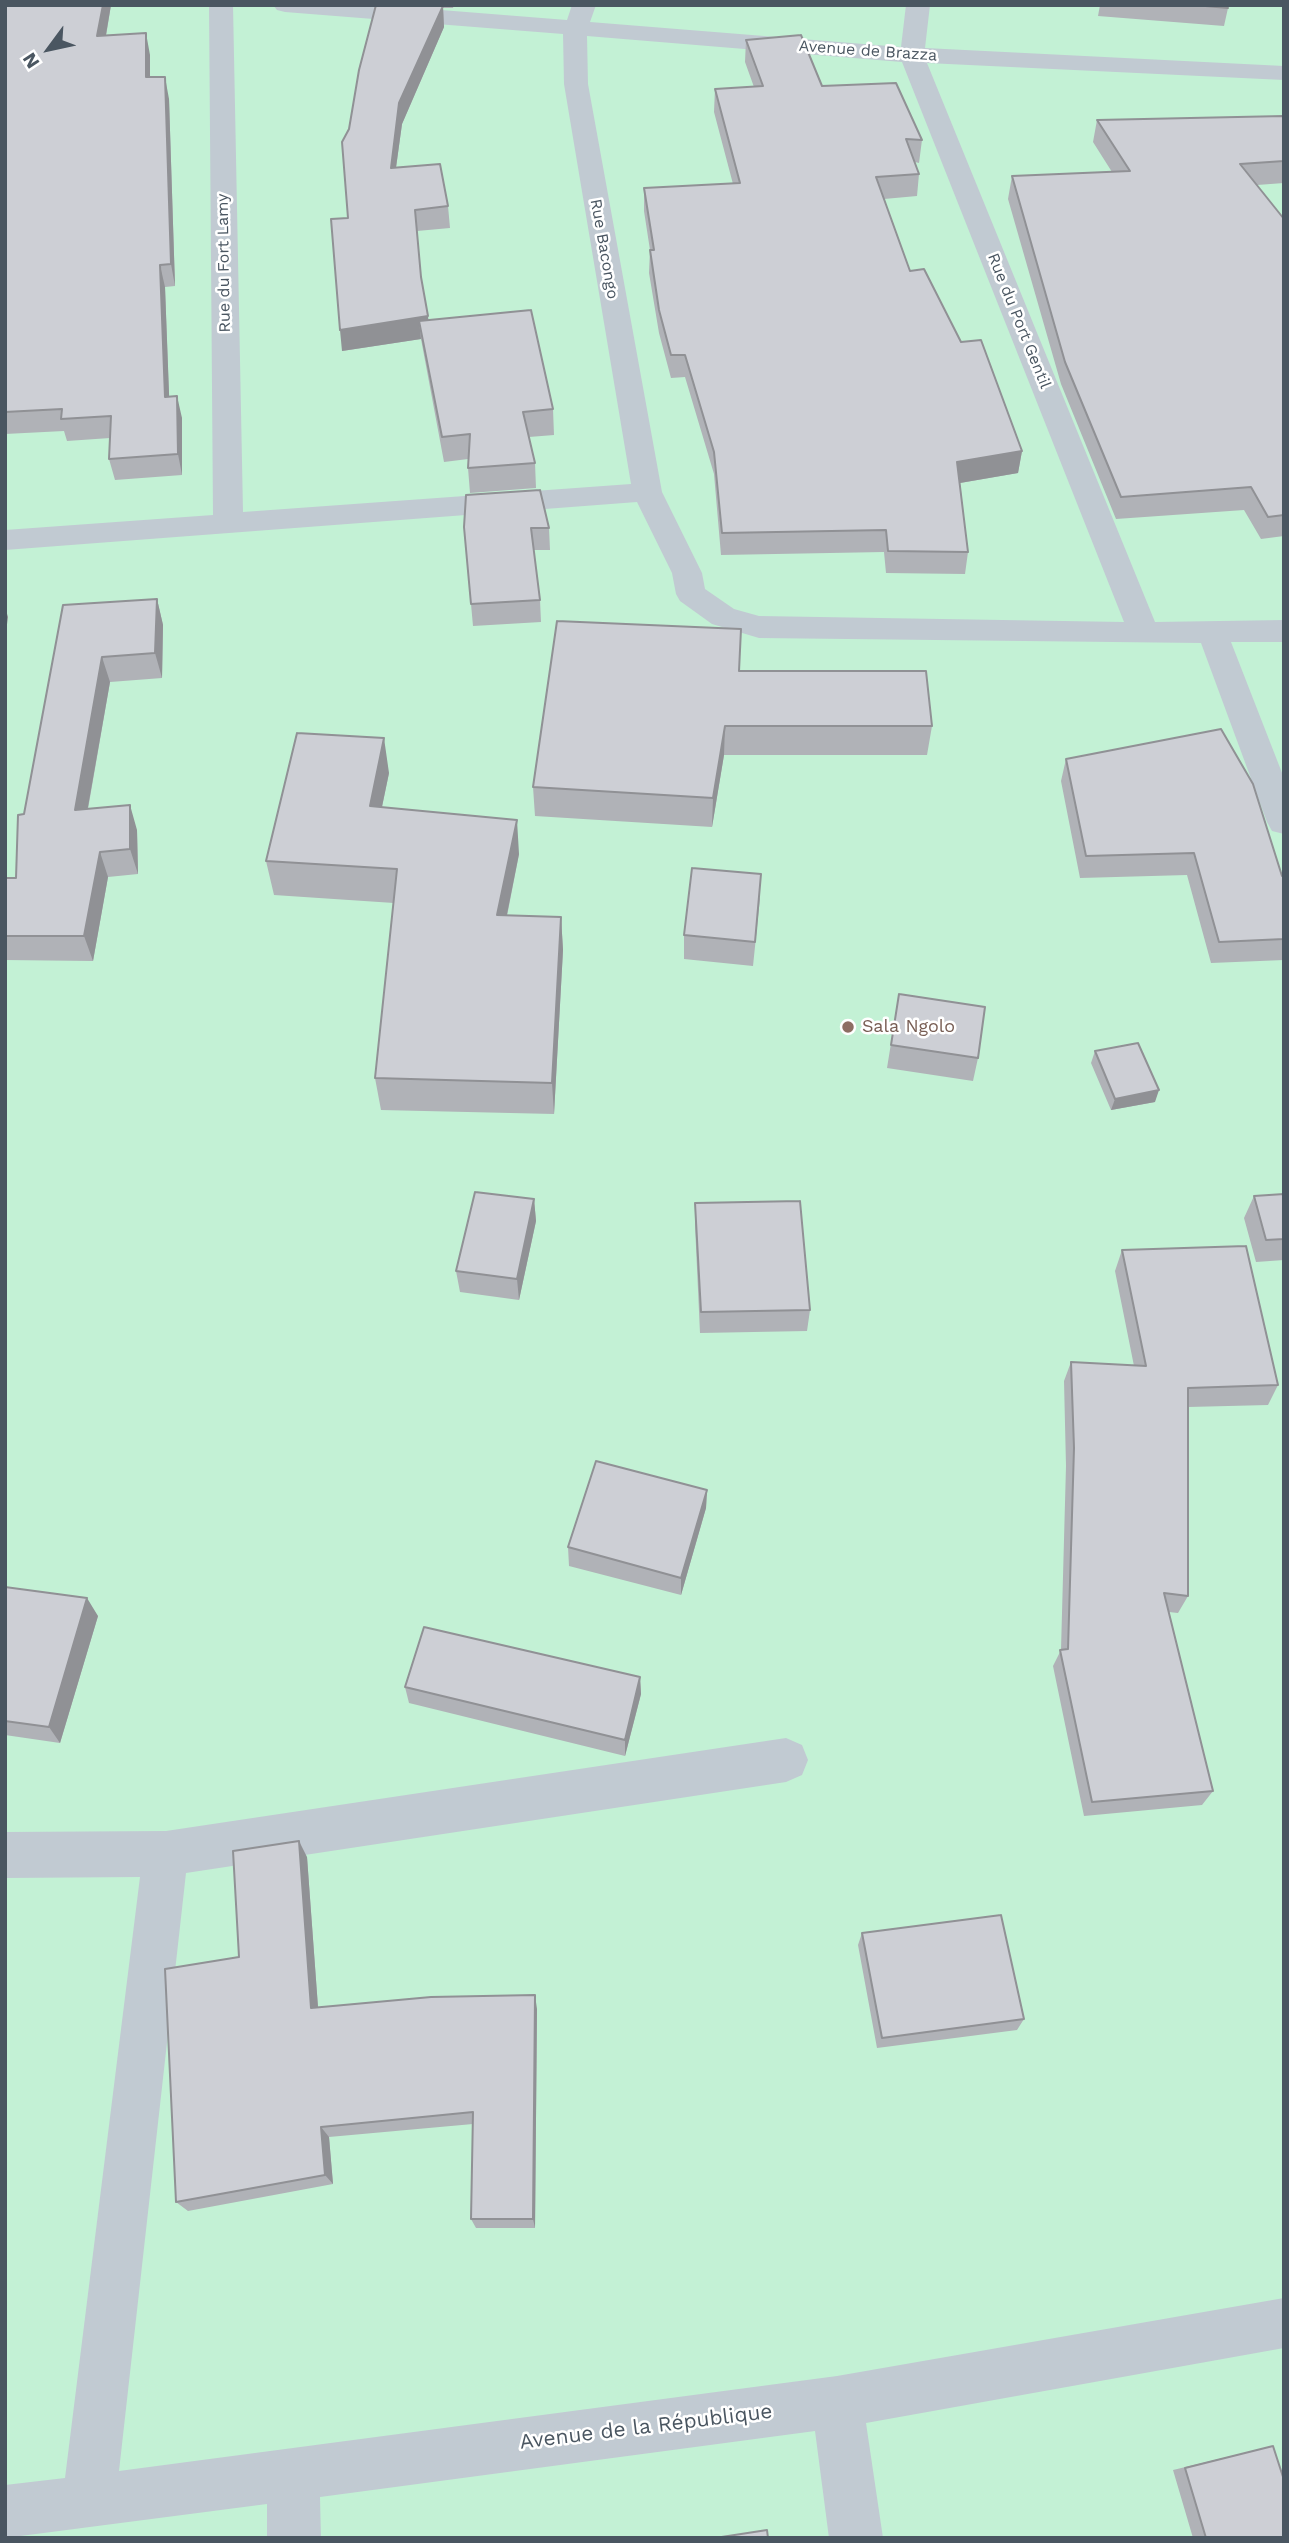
<!DOCTYPE html>
<html>
<head>
<meta charset="utf-8">
<style>
	body { margin:0 }
	#map { position:relative; width:1289px; height:2543px; overflow:hidden; background:#f5f3f3; font-family:"Work Sans",sans-serif }
	canvas { display:block }
	.frame { position:absolute; inset:0; border:7px solid #4a5661; pointer-events:none }
	.north { position:absolute; left:14px; top:14px; width:70px; height:70px; -webkit-text-stroke:5px #fff; paint-order:stroke; rotate:237deg; font-size:19px; font-weight:700; line-height:28px; text-align:center; color:#4a5661 }
	.north::after { content:''; display:block; margin:auto; width:24px; height:32px; background:#4a5661; clip-path:polygon(50% 0,100% 100%,50% 72%,0 100%) }
</style>
</head>
<body>
<div id="map">
<canvas width="1289" height="2543"></canvas>
<div class="frame"></div>
<div class="north">N</div>
</div>
<script>
const context = document.querySelector('canvas').getContext('2d');
context.lineJoin = 'round';
function fillPath(path, color) { context.fillStyle = color; context.fill(path, 'evenodd'); }
const toPath = rows => new Path2D(rows.map(r => 'M' + r).join(''));
function trace(path, color, width, dash) { context.strokeStyle = color; context.lineWidth = width; context.lineCap = dash ? 'butt' : 'round'; context.setLineDash(dash || []); context.stroke(path); }
function drawText(font, color, halo, rows, align = 'center') {
  context.font = font + ' "Work Sans",sans-serif'; context.lineWidth = 5; context.setLineDash([]); context.textBaseline = 'middle'; context.strokeStyle = halo; context.fillStyle = color; for (const [text, x, y, turn = 0] of rows) {
    context.save(); context.translate(x, y); context.rotate((+turn || 0) * Math.PI / 180); context.textAlign = isNaN(turn) ? turn : align; if (halo) context.strokeText(text, 0, 0); context.fillText(text, 0, 0); context.restore();
  }
}
fillPath(toPath([
	[5,5,1284,5,1284,2538,5,2538]
]), '#c3f1d5');
fillPath(toPath([
	[209,5,233,5,243,512,631,484,564,84,563,34,285,12,277,10,273,5,378,5,567,20,572,5,596,5,590,22,901,47,906,5,930,5,925,48,1284,66,1284,80,927,63,1155,622,1284,620,1284,642,1231,642,1284,778,1284,834,1272,831,1267,822,1201,643,759,638,712,624,680,601,676,594,672,573,637,502,5,550,5,530,213,515,209,5],
	[587,36,902,62,1124,622,759,616,734,609,705,589,702,573,662,492,588,84,587,36],
	[786,1738,802,1745,808,1760,802,1775,786,1782,186,1873,119,2471,837,2376,1284,2298,1284,2348,866,2423,883,2538,829,2538,815,2431,320,2497,321,2538,267,2538,267,2504,5,2538,5,2485,65,2478,140,1877,5,1878,5,1832,166,1831,786,1738]
]), '#c1cad2');
fillPath(toPath([
	[5,5,111,5,106,36,150,55,150,77,169,99,175,286,165,287,169,397,182,418,182,475,115,480,109,459,110,438,67,441,64,431,5,434],
	[376,5,454,5,453,8,443,8,444,27,402,124,396,168,448,206,450,228,417,231,421,281,428,320,553,409,554,435,529,437,535,463,536,488,470,493,468,468,468,459,444,462,421,339,342,351,348,218,349,129],
	[1100,5,1226,5,1228,8,1224,26,1098,16],
	[746,40,822,86,922,140,919,163,915,162,919,174,917,196,884,199,910,271,961,342,1022,451,1018,473,960,483,968,552,965,574,886,573,884,552,721,555,714,474,685,377,671,378,659,333,649,273,650,250,644,211,644,188,733,184,714,112,715,89,754,87,745,62],
	[1284,116,1284,183,1257,185,1284,219,1284,536,1261,539,1244,510,1116,519,1061,384,1008,199,1012,176,1112,172,1093,142,1097,120],
	[464,527,549,528,550,550,534,550,540,600,541,622,473,626],
	[157,599,163,625,162,678,110,682,88,809,137,830,138,874,108,877,93,961,5,960,5,878,16,878,24,814,63,605],
	[739,671,932,726,927,755,724,755,712,827,535,816,533,787],
	[1066,759,1284,876,1284,960,1211,963,1187,875,1080,878,1061,781],
	[389,773,382,807,519,854,507,916,561,917,563,950,554,1114,381,1110,375,1078,394,903,274,895,266,861],
	[760,898,753,966,684,959,684,935],
	[899,994,978,1058,973,1081,887,1068],
	[1095,1051,1155,1102,1111,1110,1091,1063],
	[1284,1194,1284,1260,1256,1262,1244,1218,1254,1196],
	[534,1199,536,1221,519,1300,460,1292,456,1271],
	[695,1203,810,1310,807,1331,700,1333,695,1225],
	[1122,1250,1278,1385,1268,1405,1188,1407,1188,1596,1178,1613,1169,1612,1213,1791,1202,1805,1084,1816,1053,1666,1061,1650,1066,1466,1064,1381,1071,1362,1134,1366,1115,1271],
	[707,1490,706,1508,681,1595,569,1566,568,1547],
	[5,1587,98,1616,60,1743,5,1735],
	[640,1677,641,1694,625,1756,409,1703,405,1687],
	[307,1857,318,2007,537,2009,535,2228,476,2228,471,2219,473,2124,329,2137,333,2184,188,2211,176,2202,239,1957],
	[862,1933,1024,2019,1017,2030,877,2048,858,1945],
	[1273,2446,1284,2538,1193,2538,1173,2470]
]), '#b0b2b7');
fillPath(toPath([
	[103,5,111,5,102,58,97,36],
	[443,6,444,27,402,124,393,189,391,168,399,103],
	[146,33,150,55,150,99,146,77],
	[165,77,169,99,175,286,171,264],
	[160,265,165,287,170,419,165,397],
	[428,316,430,337,419,321,421,339,342,351,340,330],
	[177,396,182,418,182,475,178,454],
	[1022,451,1018,473,954,484,957,462],
	[157,599,163,625,162,678,155,653],
	[5,607,8,617,5,639],
	[102,657,110,682,83,835,75,810],
	[725,726,724,755,712,827,713,798],
	[384,738,389,773,375,840,370,806],
	[130,805,137,830,138,874,130,849],
	[517,820,519,854,500,949,497,915],
	[100,852,108,877,93,961,84,936],
	[561,917,563,950,554,1114,552,1083],
	[1159,1090,1155,1102,1111,1110,1115,1099],
	[534,1199,536,1221,519,1300,517,1279],
	[707,1490,706,1508,681,1595,681,1578],
	[87,1598,98,1616,60,1743,49,1727],
	[640,1677,641,1694,625,1756,625,1740],
	[299,1841,307,1857,319,2021,311,2008],
	[535,1995,537,2009,535,2228,533,2219],
	[321,2127,329,2137,333,2184,325,2175]
]), '#909195');
const building = toPath([
	[5,5,103,5,97,36,146,33,146,77,165,77,171,264,160,265,165,397,177,396,178,454,109,459,111,416,61,419,62,409,5,412,5,5],
	[376,5,443,6,399,103,391,168,440,164,448,206,415,210,421,277,428,316,340,330,331,219,348,218,342,142,349,129,359,70,376,5],
	[1194,5,1226,5,1228,8,1194,5],
	[801,35,822,86,896,83,922,140,906,139,919,174,876,177,910,271,924,269,961,342,981,340,1022,451,957,462,968,552,888,551,886,530,722,533,714,452,685,355,671,355,659,310,650,250,654,250,644,188,740,183,715,89,763,86,746,40,801,35],
	[1284,116,1284,161,1240,164,1284,219,1284,515,1268,517,1251,487,1121,497,1065,362,1012,176,1130,171,1097,120,1284,116],
	[531,310,553,409,523,412,535,463,468,468,470,434,442,437,419,321,531,310],
	[540,490,549,528,531,528,540,600,471,604,464,527,466,495,540,490],
	[157,599,155,653,102,657,75,810,130,805,130,849,100,852,84,936,5,936,5,878,16,878,18,815,24,814,63,605,157,599],
	[557,621,741,629,739,671,926,671,932,726,725,726,713,798,533,787,557,621],
	[1221,729,1253,784,1282,876,1284,876,1284,939,1219,942,1194,853,1086,856,1066,759,1221,729],
	[297,733,384,738,370,806,517,820,497,915,561,917,552,1083,375,1078,397,869,266,861,297,733],
	[692,868,761,874,755,942,684,935,692,868],
	[899,994,985,1007,978,1058,891,1045,899,994],
	[1138,1043,1159,1090,1115,1099,1095,1051,1138,1043],
	[475,1192,534,1199,517,1279,456,1271,475,1192],
	[1284,1194,1284,1239,1266,1240,1254,1196,1284,1194],
	[800,1201,810,1310,701,1312,695,1203,800,1201],
	[1246,1246,1278,1385,1188,1388,1188,1596,1164,1593,1213,1791,1092,1802,1060,1650,1068,1649,1074,1448,1071,1362,1146,1366,1122,1250,1246,1246],
	[596,1461,707,1490,681,1578,568,1547,596,1461],
	[5,1587,87,1598,49,1727,5,1721,5,1587],
	[424,1627,640,1677,625,1740,405,1687,424,1627],
	[299,1841,311,2008,431,1997,535,1995,533,2219,471,2219,473,2112,321,2127,325,2175,176,2202,165,1969,239,1957,233,1851,299,1841],
	[1001,1915,1024,2019,882,2038,862,1933,1001,1915],
	[1273,2446,1284,2480,1284,2538,1206,2538,1185,2468,1273,2446],
	[767,2530,768,2538,715,2538,767,2530]
]);
fillPath(building, '#cdcfd5');
trace(building, '#909195', 2);
for (const [x, y, r, color] of [
	[848,1027,7,"#8d6e63"]
]) { const dot = new Path2D(); dot.arc(x, y, r, 0, 2 * Math.PI); context.fillStyle = color; context.fill(dot); trace(dot, '#fff', 2.5); }
drawText('16px', '#4a5661', '#fff', [
	["Avenue de Brazza",868,51,4],
	["Rue Bacongo",604,249,80],
	["Rue du Fort Lamy",224,263,-91],
	["Rue du Port Gentil",1019,321,68]
]);
drawText('18px', '#785e54', '#fff', [
	["Sala Ngolo",862,1027]
], 'left');
drawText('21px', '#4a5661', '#fff', [
	["Avenue de la République",646,2427,-7]
]);
</script>
</body>
</html>
